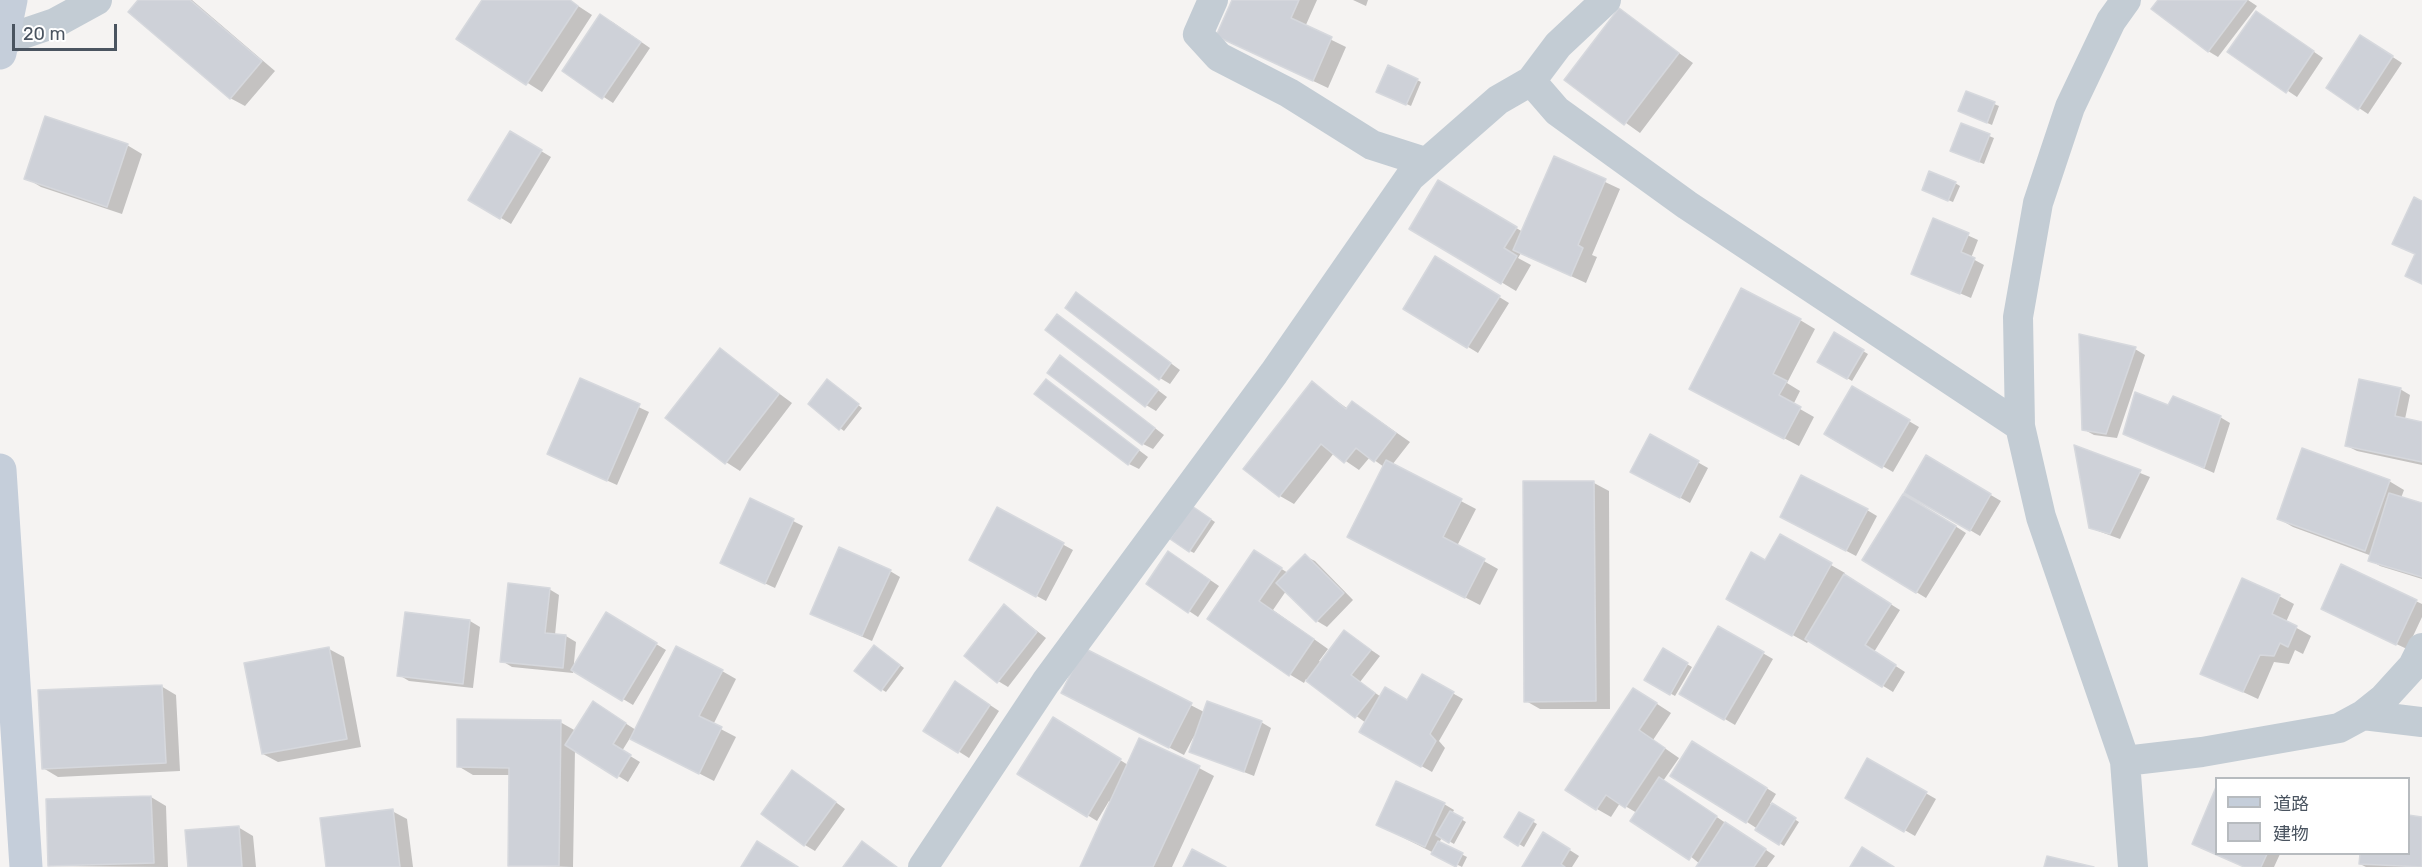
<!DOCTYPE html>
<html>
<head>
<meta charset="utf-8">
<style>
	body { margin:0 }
	#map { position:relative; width:2422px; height:867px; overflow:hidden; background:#f5f3f2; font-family:Rubik,"Noto Sans JP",sans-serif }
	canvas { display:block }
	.legend { position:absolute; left:2215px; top:777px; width:195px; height:78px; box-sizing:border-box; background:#fff; border:2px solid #b7bbbf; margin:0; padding:8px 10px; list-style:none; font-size:18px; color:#4a5460 }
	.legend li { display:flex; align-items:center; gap:12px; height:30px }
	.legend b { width:30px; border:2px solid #b7bbbf }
	.scale { position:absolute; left:12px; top:24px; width:105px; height:27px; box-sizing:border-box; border:3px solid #4a5460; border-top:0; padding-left:8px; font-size:18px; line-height:21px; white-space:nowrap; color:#4a5460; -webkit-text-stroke:4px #fff; paint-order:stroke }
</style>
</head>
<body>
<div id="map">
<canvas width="2422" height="867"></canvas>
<ul class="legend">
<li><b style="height:8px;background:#c5ceda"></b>道路</li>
<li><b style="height:16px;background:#ced1d8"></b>建物</li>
</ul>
<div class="scale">20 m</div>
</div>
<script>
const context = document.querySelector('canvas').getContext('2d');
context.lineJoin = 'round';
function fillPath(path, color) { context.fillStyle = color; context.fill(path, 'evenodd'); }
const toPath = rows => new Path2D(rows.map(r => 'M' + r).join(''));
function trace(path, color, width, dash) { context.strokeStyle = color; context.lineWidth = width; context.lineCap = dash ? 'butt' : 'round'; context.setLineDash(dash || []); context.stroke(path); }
fillPath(toPath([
	[140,0,192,0,275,71,245,106,230,98],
	[484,0,569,0,592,15,542,92,458,39],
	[1234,0,1317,0,1305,27,1346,47,1328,88,1218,36],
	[1353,0,1368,0,1366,6],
	[2160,0,2248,0,2257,6,2218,57,2208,51],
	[1619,10,1693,63,1640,133,1566,80],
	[2266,19,2323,58,2297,97,2230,52],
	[611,21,650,48,613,103,564,71],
	[2371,43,2402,63,2368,114,2359,108],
	[1417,80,1421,82,1411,106,1382,93],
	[1967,93,1999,106,1992,125,1964,113],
	[1962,125,1994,138,1984,164,1956,153],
	[511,133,551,157,511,224,470,199],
	[127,145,142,154,122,214,41,187,26,178],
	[1554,158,1620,189,1592,255,1597,257,1586,283,1521,253,1518,258,1531,265,1516,291,1411,228,1439,182,1523,232],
	[1955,183,1960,186,1953,202,1928,192],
	[1934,220,1978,240,1971,258,1984,265,1971,298,1913,273],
	[1436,258,1509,303,1478,353,1405,308],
	[1077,294,1180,370,1170,384,1160,378],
	[1800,320,1815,329,1787,383,1800,391,1793,405,1814,417,1799,446,1706,397],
	[1067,322,1167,397,1156,411,1146,405],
	[1834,334,1868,354,1852,381,1819,361],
	[2135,349,2145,355,2117,438,2094,435,2083,429],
	[720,350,792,403,740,471,726,462],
	[1070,363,1164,435,1153,449,1143,444],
	[581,380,649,412,617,485,559,459],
	[1047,381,1148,457,1139,469,1129,464],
	[1312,383,1348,409,1352,403,1367,412,1410,442,1392,465,1476,509,1457,546,1498,569,1480,605,1363,545,1384,467,1370,457,1359,470,1334,453,1294,504,1280,496],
	[832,384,862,408,844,431,840,428],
	[1852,388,1919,427,1893,472,1826,434],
	[2400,389,2410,395,2405,419,2422,423,2422,465,2357,451,2347,446],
	[2168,407,2220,417,2230,423,2214,473,2124,433],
	[1651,436,1708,468,1690,503,1632,471],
	[2076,447,2150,477,2120,539,2090,528],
	[1926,457,2001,501,1980,536,1914,497,1913,499,1966,533,1926,598,1864,560],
	[2389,481,2404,490,2401,498,2422,505,2422,579,2380,566,2370,560,2372,556,2293,527,2279,519],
	[1594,483,1609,491,1610,709,1540,709,1526,701],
	[751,500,803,526,775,588,732,568],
	[998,509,1073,550,1046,601,971,560],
	[1197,510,1215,522,1194,553,1190,551],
	[1867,510,1877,516,1856,556,1792,522],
	[1780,536,1845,573,1844,575,1900,610,1874,652,1905,672,1893,692,1809,640,1807,643,1728,599,1766,562],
	[1255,552,1288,573,1305,556,1315,561,1353,600,1327,627,1317,621,1286,591,1273,610,1328,649,1319,661,1321,662,1345,632,1380,656,1360,682,1381,697,1408,702,1422,676,1463,699,1439,741,1445,748,1432,772,1361,732,1366,723,1306,679,1304,683,1289,674,1209,619],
	[1178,558,1219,586,1198,617,1189,611],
	[2342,566,2422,604,2422,617,2407,649,2332,614],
	[890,571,900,577,872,641,822,619],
	[549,589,559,595,555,635,566,636,576,642,573,673,512,667,502,661],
	[2279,596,2294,604,2286,622,2311,636,2303,654,2295,650,2289,664,2274,662,2258,699,2202,673],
	[1005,606,1046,638,1008,687,998,681],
	[607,614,666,650,633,705,573,669],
	[470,621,480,627,473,688,409,681,399,675],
	[1719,628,1773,659,1735,725,1681,693],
	[329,649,344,657,361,747,278,762,263,754],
	[879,649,904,668,886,692,881,689],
	[1084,650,1204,712,1261,722,1271,728,1254,776,1191,751,1194,736,1184,755,1077,701],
	[1663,650,1692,667,1675,696,1646,680],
	[722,671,736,679,713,725,736,737,714,781,630,738,622,751,640,762,628,782,575,749,573,867,509,865,510,775,473,775,458,766,560,722,576,731,603,709,636,730],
	[161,686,176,695,180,771,58,777,43,768],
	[966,689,999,711,969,758,925,730],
	[1648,698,1671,713,1653,740,1679,758,1663,781,1775,856,1767,867,1698,867,1700,864,1637,813,1620,803,1611,817,1597,809],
	[1063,724,1128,765,1199,768,1214,776,1172,867,1082,867,1111,802,1109,801,1097,821,1019,773],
	[1702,748,1776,794,1770,804,1799,822,1784,846,1747,822],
	[1868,760,1936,799,1915,836,1847,797],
	[803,778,845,809,815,851,805,845],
	[2216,791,2216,854,2280,854,2274,867,2244,867,2194,843],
	[151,797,166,806,168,867,49,866,47,800],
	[1444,804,1454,810,1452,814,1466,822,1454,844,1442,837,1439,843,1467,857,1462,867,1388,830],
	[392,811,407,819,413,867,327,867],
	[1519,814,1537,824,1524,847,1506,836],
	[2422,818,2422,867,2366,867,2360,864,2361,854,2408,854],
	[238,827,253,836,256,867,189,867],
	[1554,840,1579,856,1572,867,1524,867]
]), '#0003');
const building = toPath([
	[138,0,190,0,262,61,230,99,128,12,138,0],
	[482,0,570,0,578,6,526,85,456,39,482,0],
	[1232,0,1299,0,1291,18,1332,37,1313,81,1216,36,1232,0],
	[2158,0,2247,0,2208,52,2151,9,2158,0],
	[1619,8,1679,53,1624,125,1564,80,1619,8],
	[2256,11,2314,51,2286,93,2227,52,2256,11],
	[600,14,641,42,602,99,562,71,600,14],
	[2360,35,2393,56,2358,110,2326,88,2360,35],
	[1388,65,1418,79,1406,105,1376,92,1388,65],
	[1966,91,1995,102,1987,123,1958,111,1966,91],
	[45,116,128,144,107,207,24,179,45,116],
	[1961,123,1990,134,1979,162,1950,151,1961,123],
	[510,131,542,150,500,219,468,200,510,131],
	[1554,156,1606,179,1578,245,1583,248,1571,276,1513,250,1554,156],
	[1929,171,1956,182,1948,201,1922,190,1929,171],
	[1438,180,1517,227,1504,248,1517,256,1501,284,1409,229,1438,180],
	[2414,197,2422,201,2422,284,2405,276,2415,254,2392,244,2414,197],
	[1933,218,1969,233,1961,252,1975,258,1960,294,1911,274,1933,218],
	[1435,256,1500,296,1467,348,1403,309,1435,256],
	[1741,288,1801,319,1773,374,1787,381,1779,395,1801,407,1784,439,1689,389,1741,288],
	[1076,292,1171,363,1159,380,1065,308,1076,292],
	[1057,314,1158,390,1145,407,1045,330,1057,314],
	[1834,332,1864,350,1847,379,1817,362,1834,332],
	[2079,334,2136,347,2106,434,2082,430,2079,334],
	[720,348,779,394,725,464,665,418,720,348],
	[1060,355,1155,428,1142,445,1047,373,1060,355],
	[580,378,640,404,607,481,547,454,580,378],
	[827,379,859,404,839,430,808,404,827,379],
	[1046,379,1139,450,1128,465,1034,394,1046,379],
	[2359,379,2401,388,2395,416,2422,422,2422,462,2345,446,2359,379],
	[1312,381,1346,409,1352,401,1396,433,1374,462,1356,448,1344,463,1321,444,1279,497,1243,469,1312,381],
	[1852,386,1910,420,1882,468,1824,434,1852,386],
	[2135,392,2168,405,2173,396,2221,416,2204,468,2123,434,2135,392],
	[1650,434,1699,461,1680,498,1630,472,1650,434],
	[2074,445,2141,470,2110,534,2089,528,2074,445],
	[2302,448,2390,480,2365,551,2277,519,2302,448],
	[1926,455,1991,494,1970,531,1904,493,1926,455],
	[1386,460,1462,499,1443,537,1485,559,1465,598,1347,537,1386,460],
	[1801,475,1868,509,1846,551,1780,517,1801,475],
	[1523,481,1594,481,1596,701,1524,702,1523,481],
	[2389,493,2422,503,2422,577,2368,561,2389,493],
	[1903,494,1956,526,1916,593,1862,560,1903,494],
	[750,498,794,519,765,584,720,563,750,498],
	[1192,506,1211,519,1189,552,1170,539,1192,506],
	[997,507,1064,543,1036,597,969,560,997,507],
	[1780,534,1832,563,1792,636,1726,599,1751,552,1765,560,1780,534],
	[839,547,891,570,862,636,810,614,839,547],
	[1254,550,1282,568,1259,601,1314,639,1289,676,1207,619,1254,550],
	[1168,551,1210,580,1188,613,1146,584,1168,551],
	[1305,554,1344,593,1316,622,1276,583,1305,554],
	[2341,564,2417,600,2396,645,2321,609,2341,564],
	[1844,574,1891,604,1865,645,1896,665,1882,687,1805,639,1844,574],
	[2242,578,2280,595,2272,614,2297,626,2288,647,2280,643,2274,656,2260,655,2243,692,2200,674,2242,578],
	[508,583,550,588,545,633,566,635,563,668,500,662,508,583],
	[1004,604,1037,632,997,683,964,656,1004,604],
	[405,612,470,620,463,684,397,676,405,612],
	[606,612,657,643,622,701,571,670,606,612],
	[1718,626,1764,652,1724,720,1679,694,1718,626],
	[1344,630,1371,650,1351,675,1375,693,1355,718,1306,681,1344,630],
	[874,645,900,665,881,691,854,671,874,645],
	[676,646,723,670,699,716,722,727,699,774,630,739,676,646],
	[329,647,347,739,262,754,244,663,329,647],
	[1084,648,1192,703,1169,748,1061,693,1084,648],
	[1663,648,1688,663,1670,695,1644,680,1663,648],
	[1422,674,1454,692,1430,734,1436,741,1421,767,1359,732,1385,687,1407,700,1422,674],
	[955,681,990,705,958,753,923,731,955,681],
	[162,685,166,763,42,769,38,690,162,685],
	[1633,688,1657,703,1639,730,1665,748,1625,808,1606,795,1596,810,1565,790,1633,688],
	[593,701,626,723,613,744,631,755,617,778,565,745,593,701],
	[1207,701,1262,721,1244,772,1189,752,1207,701],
	[1053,717,1121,759,1087,817,1017,774,1053,717],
	[457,719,561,720,559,866,508,866,509,768,457,767,457,719],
	[1139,738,1200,766,1153,867,1080,867,1139,738],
	[1692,741,1767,788,1746,823,1670,776,1692,741],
	[1867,758,1927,792,1904,832,1845,798,1867,758],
	[792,770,836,802,804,846,761,814,792,770],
	[1659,777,1717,816,1689,860,1630,821,1659,777],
	[1396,781,1445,803,1425,847,1376,825,1396,781],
	[2216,787,2216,854,2267,854,2261,867,2244,867,2192,844,2216,787],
	[151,796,154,863,48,866,46,799,151,796],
	[1772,803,1796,818,1779,845,1755,830,1772,803],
	[393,809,400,867,326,867,320,818,393,809],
	[1450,811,1463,818,1449,843,1436,835,1450,811],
	[1519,812,1534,820,1518,846,1504,837,1519,812],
	[2408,815,2422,817,2422,867,2359,864,2360,854,2408,854,2408,815],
	[1725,822,1766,849,1754,867,1696,867,1725,822],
	[239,826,242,867,188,867,185,830,239,826],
	[1543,832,1570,849,1561,864,1565,867,1522,867,1543,832],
	[757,841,798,867,741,867,757,841],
	[862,841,897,867,843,867,862,841],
	[1438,841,1463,853,1456,867,1431,854,1438,841],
	[1862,847,1894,867,1850,867,1862,847],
	[1192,849,1226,867,1183,867,1192,849],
	[2047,856,2094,867,2044,867,2047,856]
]);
fillPath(building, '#ced1d8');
trace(building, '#d6d8dd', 1.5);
trace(toPath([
	[1213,0,1198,34,1219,57,1289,93,1372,145,1425,162],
	[2126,0,2111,21,2070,107,2038,203,2018,317,2020,426,2041,517,2125,761,2202,752,2339,728,2363,715,2383,699,2413,666,2422,648],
	[2,41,55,23,97,0],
	[1531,81,1557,111,1687,205,2020,426],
	[2363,715,2422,722],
	[2125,761,2133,867],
	[923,867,1046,682,1274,373,1410,177,1498,100,1531,81,1558,45,1606,0]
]), '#c3ccd4', 30);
trace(toPath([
	[0,53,11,0],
	[0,470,26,867]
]), '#c5ceda', 33);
</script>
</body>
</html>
